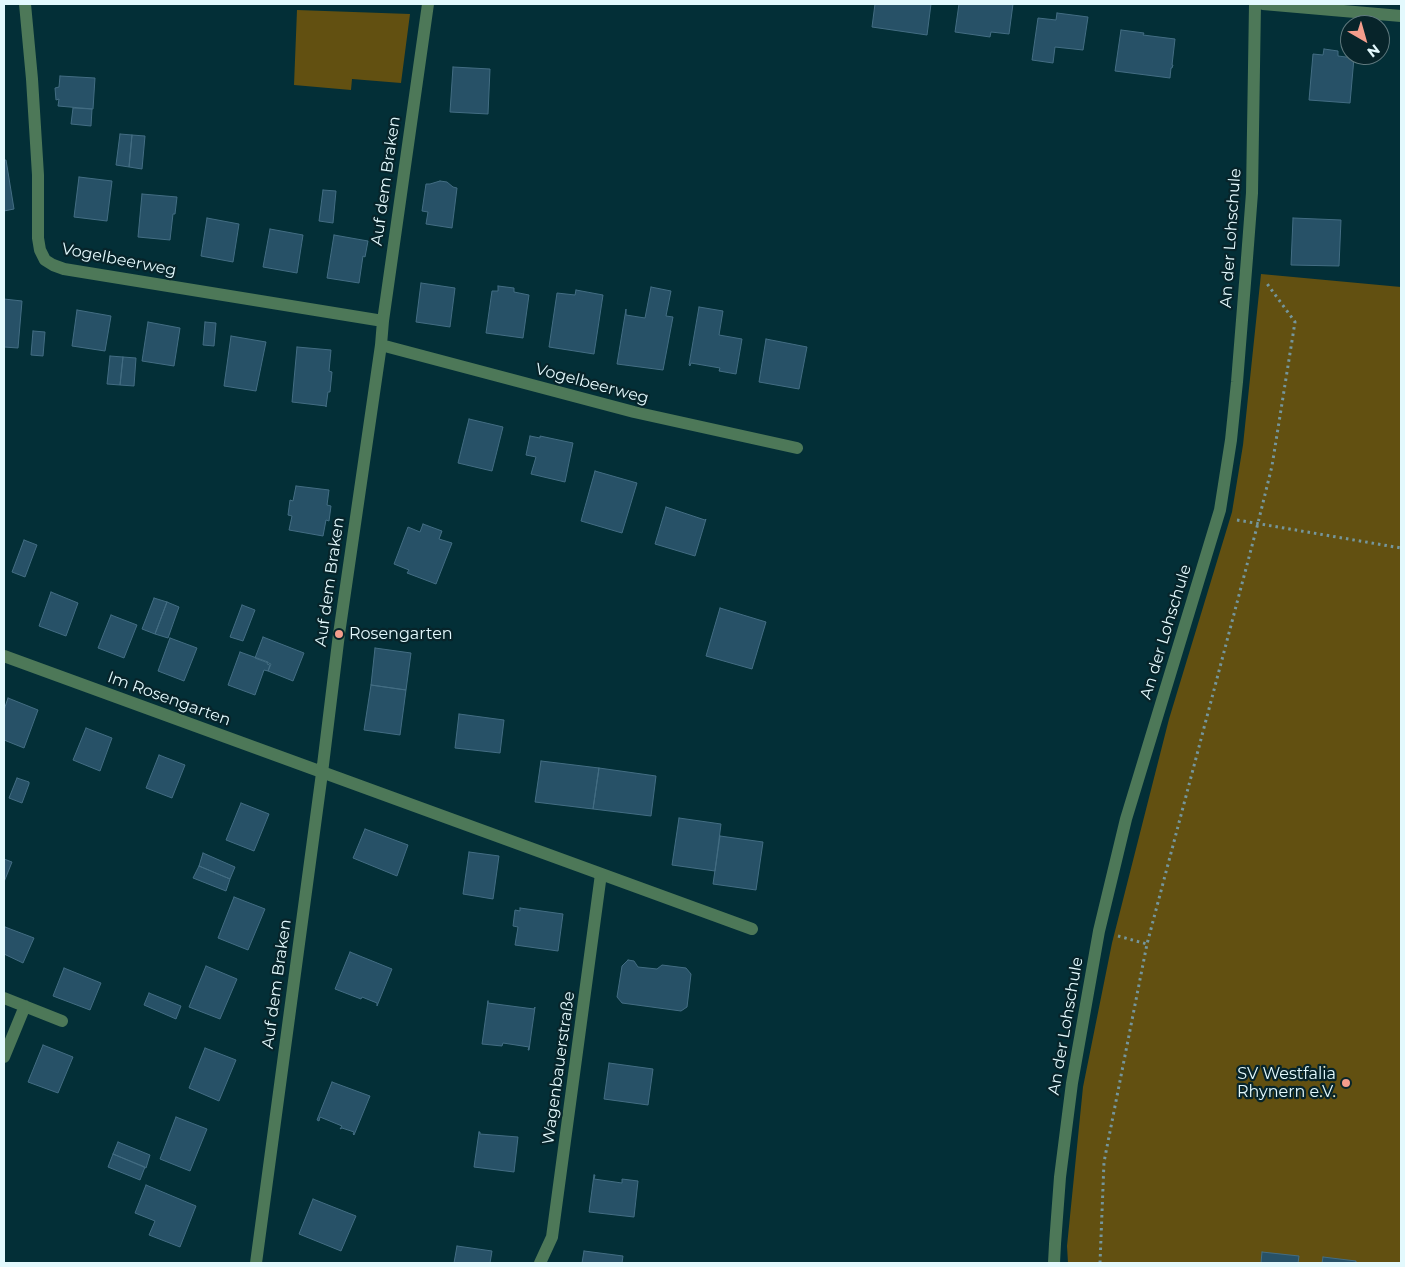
<!DOCTYPE html>
<html>
<head>
<meta charset="utf-8">
<style>
	body { margin:0 }
	#map { position:relative; width:1405px; height:1267px; overflow:hidden; background:#032f37; font-family:Montserrat,sans-serif }
	canvas { display:block }
	.frame { position:absolute; inset:0; border:5px solid #e3f9fd; pointer-events:none }
	.north { position:absolute; left:1340px; top:15px; width:50px; height:50px; box-sizing:border-box; background:#07242a; border:1px solid #5f797e; border-radius:50%; rotate:142deg; font-size:14px; font-weight:700; line-height:20px; text-align:center; color:#e3f9fd }
	.north::after { content:''; display:block; margin:auto; width:18px; height:22px; background:#f49d8c; clip-path:polygon(50% 0,100% 100%,50% 72%,0 100%) }
</style>
</head>
<body>
<div id="map">
<canvas width="1405" height="1267"></canvas>
<div class="frame"></div>
<div class="north">N</div>
</div>
<script>
const context = document.querySelector('canvas').getContext('2d');
context.lineJoin = 'round';
function fillPath(path, color) { context.fillStyle = color; context.fill(path, 'evenodd'); }
const toPath = rows => new Path2D(rows.map(r => 'M' + r).join(''));
function trace(path, color, width, dash) { context.strokeStyle = color; context.lineWidth = width; context.lineCap = dash ? 'butt' : 'round'; context.setLineDash(dash || []); context.stroke(path); }
function drawText(font, color, halo, rows, align = 'center') {
  context.font = font + ' Montserrat,sans-serif'; context.lineWidth = 4.5; context.setLineDash([]); context.textBaseline = 'middle'; context.strokeStyle = halo; context.fillStyle = color; for (const [text, x, y, turn = 0] of rows) {
    context.save(); context.translate(x, y); context.rotate((+turn || 0) * Math.PI / 180); context.textAlign = isNaN(turn) ? turn : align; if (halo) context.strokeText(text, 0, 0); context.fillText(text, 0, 0); context.restore();
  }
}
fillPath(toPath([
	[297,10,410,14,401,83,352,79,351,90,294,85],
	[1261,274,1401,287,1401,1263,1068,1263,1067,1246,1083,1087,1112,943,1169,719,1232,512,1243,445]
]), '#625011');
const building = toPath([
	[875,4,931,4,927,35,872,27,875,4],
	[959,4,1013,4,1009,34,991,32,990,37,955,32,959,4],
	[1057,13,1088,17,1083,50,1055,47,1053,63,1032,60,1038,18,1056,20,1057,13],
	[1121,30,1144,33,1143,35,1175,39,1172,65,1173,65,1172,68,1171,68,1170,78,1115,71,1121,30],
	[1324,49,1338,51,1338,56,1354,58,1350,103,1309,100,1313,54,1323,55,1324,49],
	[453,67,490,69,488,114,450,112,453,67],
	[60,76,95,78,93,109,58,106,59,99,56,100,55,88,59,87,60,76],
	[73,108,92,109,91,126,71,124,73,108],
	[120,134,132,135,129,167,116,165,120,134],
	[132,135,145,136,142,169,129,167,132,135],
	[4,160,6,160,14,209,4,211,4,160],
	[79,177,112,181,107,221,74,217,79,177],
	[440,181,447,182,453,187,457,188,452,228,426,224,428,212,422,211,426,184,430,184,440,181],
	[323,190,336,191,333,223,319,221,323,190],
	[142,194,177,197,175,214,173,214,170,240,138,237,142,194],
	[207,218,239,224,233,262,201,256,207,218],
	[1293,218,1341,220,1339,266,1291,265,1293,218],
	[270,229,303,235,297,273,263,267,270,229],
	[334,235,368,241,365,257,363,256,359,283,327,278,334,235],
	[421,283,455,288,450,327,416,322,421,283],
	[498,286,514,288,514,292,529,295,523,338,486,333,492,291,498,291,498,286],
	[651,287,671,291,666,316,673,317,663,370,617,364,626,309,626,315,645,318,651,287],
	[576,290,603,295,594,354,549,347,557,293,575,295,576,290],
	[4,299,22,301,18,348,4,347,4,299],
	[699,307,723,311,719,335,742,339,736,374,719,371,720,368,691,363,690,366,689,365,699,307],
	[77,310,111,316,105,351,72,346,77,310],
	[148,322,180,328,174,366,142,361,148,322],
	[205,322,216,323,214,346,203,345,205,322],
	[33,331,45,332,43,356,31,355,33,331],
	[231,336,266,342,256,391,224,386,231,336],
	[766,339,807,347,799,389,759,382,766,339],
	[297,347,331,350,329,371,332,372,330,392,328,392,326,407,326,406,292,402,297,347],
	[110,356,123,357,120,385,107,384,110,356],
	[123,357,136,358,134,386,120,385,123,357],
	[469,419,503,427,492,471,458,463,469,419],
	[530,436,540,438,540,436,573,443,565,482,531,474,536,457,526,455,530,436],
	[595,471,637,483,622,533,581,521,595,471],
	[296,486,329,490,327,505,331,506,329,521,326,520,323,536,289,530,292,516,288,515,290,500,293,501,296,486],
	[666,507,705,520,706,519,695,556,655,544,666,507],
	[423,524,442,531,439,539,452,543,436,584,407,573,409,570,394,564,408,527,420,532,423,524],
	[24,540,37,545,25,577,12,572,24,540],
	[51,592,78,603,66,636,39,626,51,592],
	[154,598,167,602,155,634,142,629,154,598],
	[167,602,179,607,168,638,155,634,167,602],
	[242,605,255,610,243,641,230,637,242,605],
	[720,608,766,622,752,669,706,656,720,608],
	[111,615,137,625,124,658,98,648,111,615],
	[263,637,304,653,293,681,268,671,271,664,255,658,263,637],
	[170,638,197,648,184,681,158,671,170,638],
	[375,648,411,653,406,690,371,685,375,648],
	[240,652,268,662,267,664,270,665,268,671,264,670,255,695,228,685,240,652],
	[371,685,406,690,400,735,364,730,371,685],
	[8,698,38,710,24,748,4,740,4,710,8,698],
	[459,714,504,720,500,753,455,748,459,714],
	[86,728,112,738,100,771,73,760,86,728],
	[159,755,185,765,172,798,146,788,159,755],
	[541,761,599,768,593,809,535,802,541,761],
	[599,768,656,776,651,816,593,809,599,768],
	[17,778,29,782,29,784,22,803,9,798,17,778],
	[241,803,269,814,254,851,226,840,241,803],
	[679,818,721,824,715,871,672,865,679,818],
	[365,829,408,845,397,876,353,858,365,829],
	[720,836,763,842,756,890,713,884,720,836],
	[469,852,499,856,493,899,463,894,469,852],
	[203,853,235,867,230,879,199,866,203,853],
	[4,859,12,862,4,882,4,859],
	[199,866,230,879,226,891,193,878,199,866],
	[234,897,265,909,248,950,218,938,234,897],
	[520,908,563,914,558,951,515,945,518,927,513,926,515,910,520,911,520,908],
	[5,927,34,938,23,963,4,954,4,929,5,927],
	[350,952,392,969,377,1006,377,1003,362,997,361,999,335,989,350,952],
	[628,960,634,961,638,967,657,969,662,965,686,968,691,974,687,1007,681,1011,622,1003,617,997,622,966,628,960],
	[206,966,237,979,220,1019,189,1007,206,966],
	[64,968,101,983,90,1010,53,996,64,968],
	[149,993,181,1006,176,1019,144,1005,149,993],
	[488,1001,488,1003,534,1009,535,1007,529,1050,528,1050,529,1047,503,1043,502,1046,482,1044,488,1001],
	[43,1045,73,1057,58,1093,28,1082,43,1045],
	[205,1048,236,1060,219,1101,189,1088,205,1048],
	[609,1063,653,1069,648,1105,604,1099,609,1063],
	[332,1082,370,1096,354,1135,353,1134,354,1132,342,1128,340,1129,342,1126,320,1117,319,1121,317,1120,332,1082],
	[176,1117,207,1129,190,1171,160,1159,176,1117],
	[479,1132,480,1132,480,1134,518,1137,514,1172,474,1167,479,1132],
	[118,1142,150,1155,146,1168,113,1154,118,1142],
	[113,1154,145,1167,140,1180,108,1167,113,1154],
	[594,1175,595,1175,594,1179,622,1183,622,1179,638,1181,634,1217,589,1212,594,1175],
	[146,1185,196,1206,180,1247,149,1235,155,1221,135,1213,146,1185],
	[313,1199,356,1216,341,1251,299,1234,313,1199],
	[457,1246,492,1251,490,1263,454,1263,457,1246],
	[584,1251,623,1256,622,1263,582,1263,584,1251],
	[1262,1252,1299,1256,1298,1263,1261,1263,1262,1252],
	[1323,1257,1356,1261,1356,1263,1322,1263,1323,1257]
]);
fillPath(building, '#275167');
trace(building, '#436d83', 1);
trace(toPath([
	[1237,520,1401,548],
	[1118,936,1147,944],
	[1100,1263,1104,1162,1147,944,1258,523,1272,466,1295,322,1265,281]
]), '#75969c', 3, [2.5, 4]);
trace(toPath([
	[25,4,32,79,38,175,38,238,40,250,45,260,53,265,64,269,383,321],
	[1263,4,1401,16],
	[381,345,634,412,797,448],
	[4,656,752,929],
	[4,998,62,1021],
	[4,1057,25,1006],
	[256,1263,322,773,339,634,381,345,383,321,428,4],
	[540,1263,552,1237,601,874],
	[1054,1263,1055,1244,1060,1177,1072,1083,1099,931,1126,819,1220,510,1231,440,1237,382,1247,258,1252,193,1255,4]
]), '#4d7858', 12);
for (const [x, y, r, color] of [
	[339,634,5,"#f49d8c"],
	[1346,1083,5,"#f49d8c"]
]) { const dot = new Path2D(); dot.arc(x, y, r, 0, 2 * Math.PI); context.fillStyle = color; context.fill(dot); trace(dot, '#07242a', 2); }
drawText('16px', '#e3f9fd', '#07242a', [
	["Auf dem Braken",386,181,-82],
	["An der Lohschule",1231,238,-86],
	["Vogelbeerweg",119,260,11],
	["Vogelbeerweg",592,384,15],
	["Auf dem Braken",330,582,-82],
	["An der Lohschule",1166,632,-73],
	["Im Rosengarten",169,699,20],
	["Auf dem Braken",277,984,-82],
	["An der Lohschule",1066,1026,-80],
	["Wagenbauerstraße",559,1068,-82]
]);
drawText('16px', '#e3f9fd', '#07242a', [
	["Rosengarten",349,634],
	["SV Westfalia",1336,1074,"right"],
	["Rhynern e.V.",1336,1092,"right"]
], 'left');
</script>
</body>
</html>
